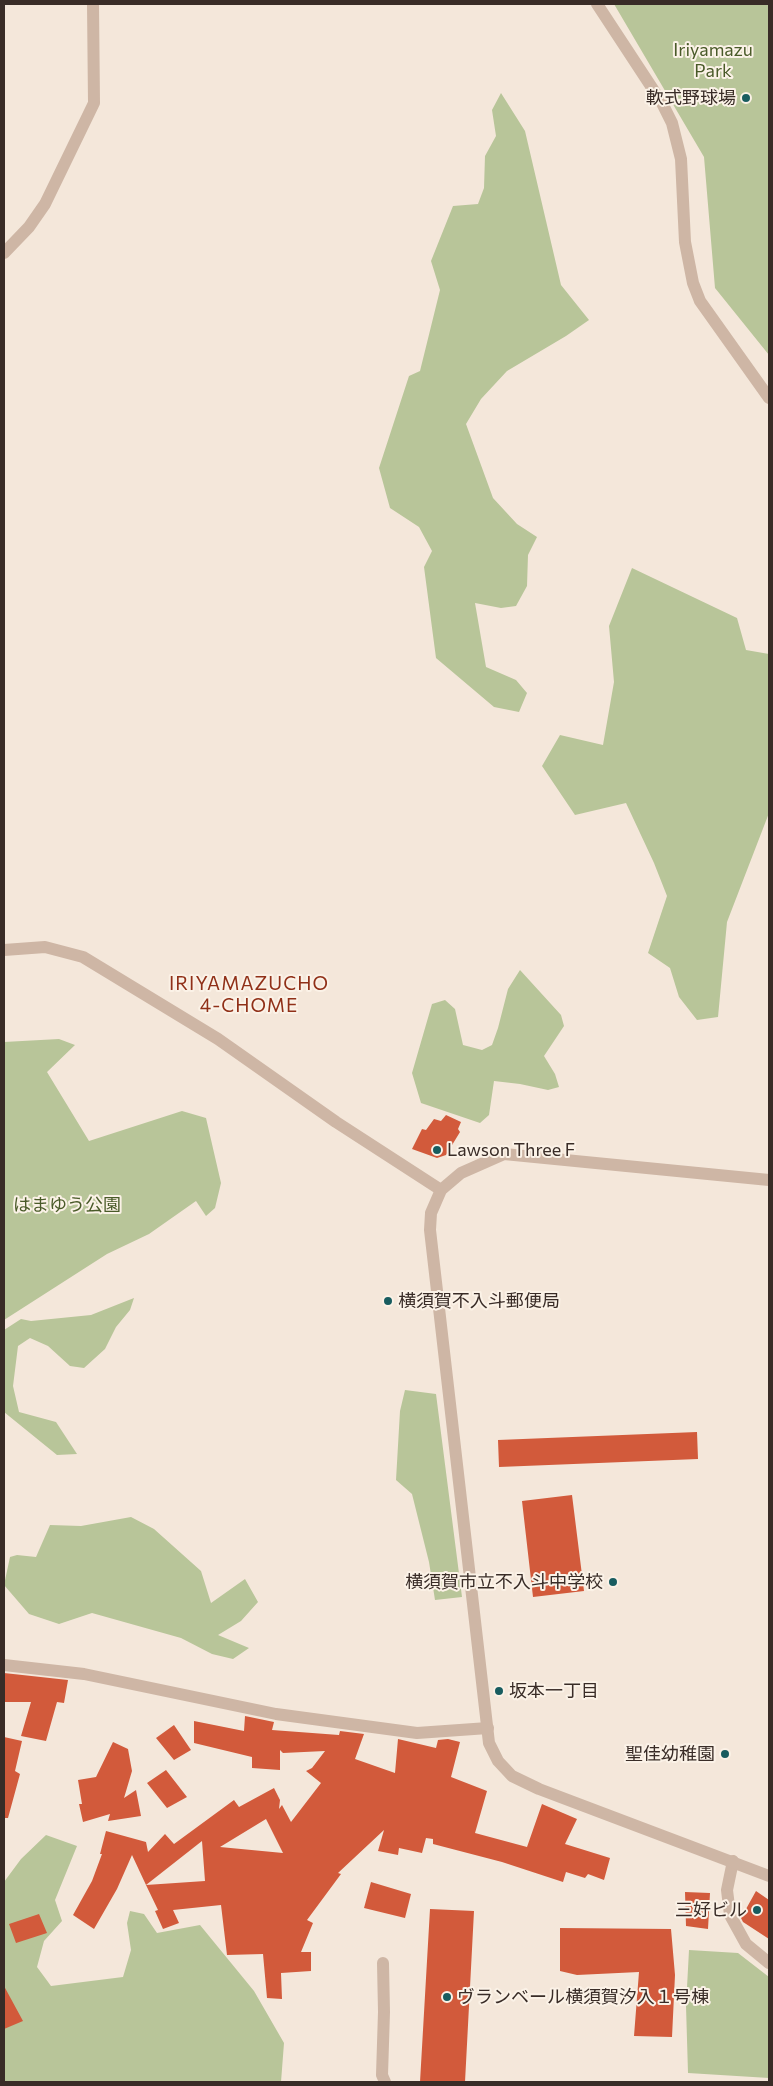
<!DOCTYPE html>
<html>
<head>
<meta charset="utf-8">
<style>
	body { margin:0 }
	#map { position:relative; width:773px; height:2086px; overflow:hidden; background:#f4e7da; font-family:Commissioner,sans-serif }
	canvas { display:block }
	.frame { position:absolute; inset:0; border:5px solid #392c27; pointer-events:none }
</style>
</head>
<body>
<div id="map">
<canvas width="773" height="2086"></canvas>
<div class="frame"></div>
</div>
<script>
const context = document.querySelector('canvas').getContext('2d');
context.lineJoin = 'round';
function fillPath(path, color) { context.fillStyle = color; context.fill(path, 'evenodd'); }
const toPath = rows => new Path2D(rows.map(r => 'M' + r).join(''));
function trace(path, color, width, dash) { context.strokeStyle = color; context.lineWidth = width; context.lineCap = dash ? 'butt' : 'round'; context.setLineDash(dash || []); context.stroke(path); }
function drawText(font, color, halo, rows, align = 'center') {
  context.font = font + ' Commissioner,"Noto Sans JP",sans-serif'; context.lineWidth = 4; context.setLineDash([]); context.textBaseline = 'middle'; context.strokeStyle = halo; context.fillStyle = color; for (const [text, x, y, turn = 0] of rows) {
    context.save(); context.translate(x, y); context.rotate((+turn || 0) * Math.PI / 180); context.textAlign = isNaN(turn) ? turn : align; if (halo) context.strokeText(text, 0, 0); context.fillText(text, 0, 0); context.restore();
  }
}
fillPath(toPath([
	[614,4,769,4,769,355,715,288,704,157],
	[501,93,525,131,561,285,589,320,566,336,507,371,481,399,466,424,493,498,517,524,537,537,528,555,527,586,516,606,501,608,475,603,486,667,516,680,527,693,519,712,494,707,436,658,424,567,432,551,419,527,390,508,379,468,409,376,420,371,440,290,431,261,453,206,478,204,484,188,485,156,496,136,492,110],
	[632,568,737,618,746,650,769,654,769,813,727,922,718,1017,697,1020,679,997,670,968,648,953,667,896,654,863,626,803,575,815,542,766,560,735,603,745,614,682,609,626],
	[520,970,561,1015,564,1026,544,1056,555,1074,559,1087,548,1090,520,1084,494,1081,489,1115,480,1123,421,1103,412,1073,432,1004,445,1000,455,1009,463,1045,482,1050,492,1045,498,1028,508,989],
	[59,1039,75,1045,47,1072,89,1141,182,1111,206,1118,221,1183,215,1208,206,1216,196,1201,149,1234,107,1254,4,1320,4,1042],
	[134,1298,130,1310,116,1327,105,1349,84,1368,70,1366,48,1346,30,1338,18,1346,13,1386,19,1412,56,1422,77,1454,57,1455,4,1412,4,1330,21,1319,31,1321,91,1315],
	[405,1390,436,1394,462,1597,435,1600,429,1562,412,1494,396,1480,400,1411],
	[131,1517,154,1529,201,1571,211,1603,245,1579,258,1602,241,1621,218,1635,249,1648,233,1659,212,1654,181,1638,92,1613,59,1624,29,1614,4,1585,10,1557,17,1555,36,1557,50,1525,81,1526],
	[46,1835,77,1846,55,1900,62,1921,44,1941,37,1967,51,1986,123,1977,131,1950,127,1923,130,1911,144,1914,157,1933,200,1925,254,1991,284,2043,281,2082,4,2082,4,1882,21,1859],
	[689,1950,738,1953,769,1977,769,2078,688,2073,686,2006]
]), '#b8c599');
fillPath(toPath([
	[446,1115,461,1122,458,1129,460,1132,446,1155,437,1158,412,1149,422,1129,426,1130,434,1119,441,1121],
	[697,1432,698,1459,499,1467,498,1440],
	[572,1495,584,1591,533,1597,522,1501],
	[4,1673,68,1680,64,1703,57,1702,46,1741,21,1736,31,1702,4,1702],
	[245,1716,274,1722,272,1730,339,1735,340,1731,364,1734,355,1759,395,1773,398,1739,436,1748,438,1740,448,1739,460,1742,451,1777,487,1791,475,1833,527,1847,542,1804,577,1819,565,1844,610,1858,604,1880,588,1874,585,1878,566,1872,563,1882,502,1862,433,1844,433,1839,426,1838,422,1853,399,1848,398,1855,378,1851,384,1830,338,1873,341,1874,307,1920,313,1923,301,1952,311,1952,311,1971,281,1973,282,1999,267,1998,263,1954,227,1955,221,1905,173,1910,179,1923,163,1929,155,1911,158,1910,146,1885,205,1881,202,1841,146,1885,132,1855,117,1889,94,1929,73,1915,92,1881,102,1854,100,1854,106,1831,146,1842,148,1852,165,1834,174,1844,234,1800,239,1807,274,1788,280,1800,279,1809,282,1805,291,1822,321,1783,306,1771,312,1768,325,1751,283,1753,280,1750,280,1770,252,1768,252,1757,194,1743,194,1721,244,1731],
	[266,1819,283,1853,220,1847],
	[174,1725,191,1750,174,1760,156,1738],
	[4,1737,22,1741,15,1771,20,1774,8,1818,4,1818],
	[113,1742,128,1749,132,1771,124,1798,136,1790,141,1816,108,1821,110,1814,83,1822,79,1804,82,1804,78,1780,96,1777],
	[166,1770,187,1797,167,1808,147,1783],
	[371,1882,411,1894,405,1918,364,1908],
	[756,1891,769,1900,769,1939,743,1922,741,1918],
	[685,1892,710,1893,708,1929,686,1926],
	[430,1909,474,1911,465,2082,420,2082],
	[39,1914,47,1933,16,1943,9,1924],
	[560,1928,671,1929,675,1975,672,2037,634,2036,639,1972,577,1975,560,1971],
	[4,1986,23,2021,4,2029]
]), '#d25a3b');
trace(toPath([
	[4,950,45,947,83,957,218,1039,336,1122,441,1190],
	[4,1665,84,1674,276,1714,417,1733,488,1728],
	[733,1861,727,1890,730,1915,746,1944,769,1963],
	[383,1963,384,2012,382,2075,385,2082]
]), '#ceb6a5', 12);
trace(toPath([
	[597,4,662,103,672,123,681,159,685,242,693,283,700,301,769,398],
	[4,253,29,227,45,204,94,103,93,4],
	[769,1180,504,1154,461,1173,441,1190,431,1213,430,1230,489,1743,498,1761,512,1776,539,1789,769,1876]
]), '#ceb6a5', 12);
for (const [x, y, r, color] of [
	[746,98,5,"#185c5f"],
	[437,1150,5,"#185c5f"],
	[388,1301,5,"#185c5f"],
	[613,1582,5,"#185c5f"],
	[499,1691,5,"#185c5f"],
	[725,1754,5,"#185c5f"],
	[757,1910,5,"#185c5f"],
	[447,1997,5,"#185c5f"]
]) { const dot = new Path2D(); dot.arc(x, y, r, 0, 2 * Math.PI); context.fillStyle = color; context.fill(dot); trace(dot, '#fbf2e7', 2); }
drawText('18px', '#495a28', '#fbf2e7', [
	["Iriyamazu",713,50],
	["Park",713,71],
	["はまゆう公園",67,1205]
]);
drawText('18px', '#392c27', '#fbf2e7', [
	["軟式野球場",736,98],
	["Lawson Three F",447,1150,"left"],
	["横須賀不入斗郵便局",398,1301,"left"],
	["横須賀市立不入斗中学校",603,1582],
	["坂本一丁目",509,1691,"left"],
	["聖佳幼稚園",715,1754],
	["三好ビル",747,1910],
	["ヴランベール横須賀汐入１号棟",457,1997,"left"]
], 'right');
context.letterSpacing = '1px';
drawText('19px', '#903018', '#fbf2e7', [
	["IRIYAMAZUCHO",249,984],
	["4-CHOME",249,1006]
]);
context.letterSpacing = '0px';
</script>
</body>
</html>
